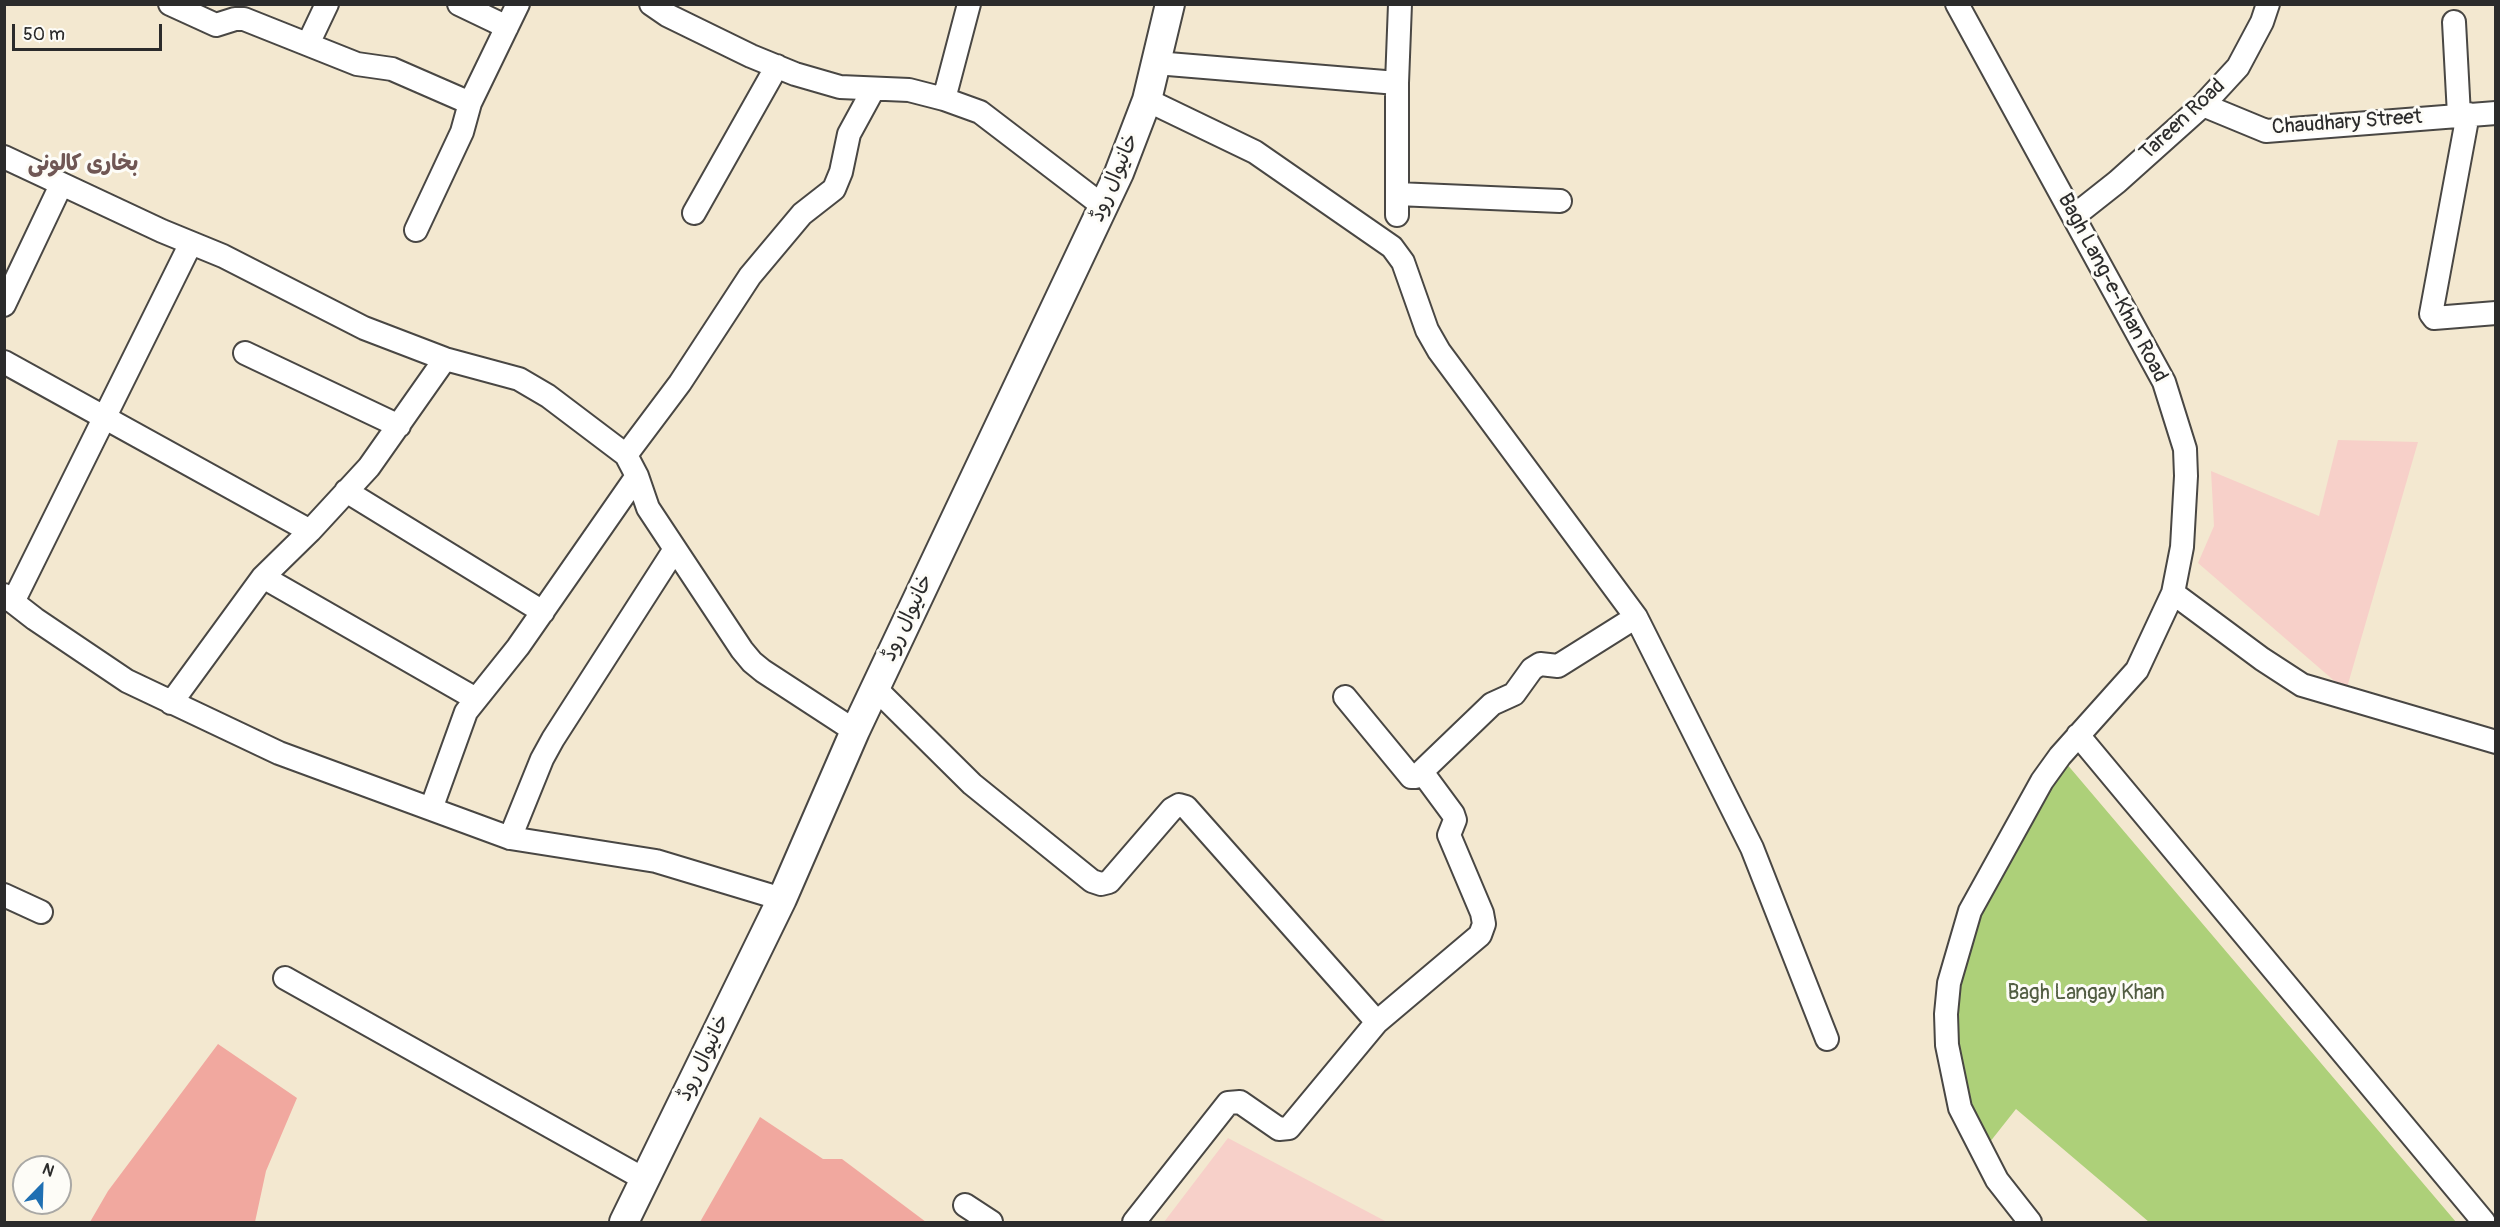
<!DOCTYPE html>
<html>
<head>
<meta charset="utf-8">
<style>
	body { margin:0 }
	#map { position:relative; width:2500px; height:1227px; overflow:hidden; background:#f3e8d0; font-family:Pangolin,sans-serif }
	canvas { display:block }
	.frame { position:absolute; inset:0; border:6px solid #2b2b2b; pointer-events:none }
	.north { position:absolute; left:12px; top:1155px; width:60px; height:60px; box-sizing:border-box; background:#fdfcf7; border:2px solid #a9a8a5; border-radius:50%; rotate:23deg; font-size:16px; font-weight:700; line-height:24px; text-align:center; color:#2b2b2b }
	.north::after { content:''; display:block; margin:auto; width:21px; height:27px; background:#1f6fb2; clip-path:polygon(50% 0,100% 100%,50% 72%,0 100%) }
	.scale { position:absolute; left:12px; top:24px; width:150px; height:27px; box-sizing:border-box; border:3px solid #2b2b2b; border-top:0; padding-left:8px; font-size:18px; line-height:21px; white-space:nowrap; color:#2b2b2b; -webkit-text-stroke:4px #fdfcf7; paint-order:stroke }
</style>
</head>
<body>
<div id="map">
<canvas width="2500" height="1227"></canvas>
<div class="frame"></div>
<div class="north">N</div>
<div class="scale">50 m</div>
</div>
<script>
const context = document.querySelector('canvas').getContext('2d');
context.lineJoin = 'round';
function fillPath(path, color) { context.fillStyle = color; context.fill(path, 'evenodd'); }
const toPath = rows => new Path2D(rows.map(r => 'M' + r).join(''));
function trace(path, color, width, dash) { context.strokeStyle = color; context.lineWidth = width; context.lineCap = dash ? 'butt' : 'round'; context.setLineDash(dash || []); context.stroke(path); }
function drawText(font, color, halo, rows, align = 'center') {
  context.font = font + ' Pangolin,"Playpen Sans Arabic",sans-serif'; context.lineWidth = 6; context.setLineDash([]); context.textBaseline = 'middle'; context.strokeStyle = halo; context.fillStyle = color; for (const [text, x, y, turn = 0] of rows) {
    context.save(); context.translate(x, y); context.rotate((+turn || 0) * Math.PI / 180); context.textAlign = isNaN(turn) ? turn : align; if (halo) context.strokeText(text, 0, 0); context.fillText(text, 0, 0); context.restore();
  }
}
fillPath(toPath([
	[2338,440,2418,442,2346,691,2198,563,2214,526,2211,471,2319,516],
	[1228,1138,1387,1222,1164,1222]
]), '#f7d0c9');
fillPath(toPath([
	[2060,756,2456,1222,2149,1222,2016,1109,1982,1152,1946,1014,1970,911]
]), '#add079');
fillPath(toPath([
	[218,1044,297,1098,266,1171,255,1222,90,1222,108,1191],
	[760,1117,823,1159,842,1159,926,1222,700,1222]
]), '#f1a89f');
const minor = toPath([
	[170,4,216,25,235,19,244,19,357,64,392,69,470,103],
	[459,4,507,27],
	[651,4,667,15,751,56,795,74,840,87,909,90,944,99,980,112,1103,206],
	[1957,4,2164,382,2185,449,2186,476,2182,547,2173,593,2137,670,2060,756,2042,781,1970,911,1949,983,1946,1014,1947,1045,1960,1108,1997,1180,2030,1222],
	[2454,22,2459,115],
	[308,44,327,4],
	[1156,63,1397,83],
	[944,99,969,4],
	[1147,100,1255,152,1392,247,1403,262,1427,330,1439,351,1636,617,1752,848,1827,1039],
	[2203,105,2266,131,2496,113],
	[2468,114,2431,314,2434,318,2496,313],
	[4,157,162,231,223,256,364,328,445,359,519,379,548,396,626,455,637,476,648,508,742,650,752,662,763,671,855,731],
	[1397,194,1560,201],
	[694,213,777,66],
	[1397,215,1397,83,1400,4],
	[2074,216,2117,182,2203,105,2238,67,2262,22,2268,4],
	[416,230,462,132,470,103,518,4],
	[4,305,61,185],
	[245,353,399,426],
	[4,362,310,531],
	[626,455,680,383,750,276,802,214,834,189,841,172,849,134,873,90],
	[346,491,543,612],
	[263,577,476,699],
	[2173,593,2262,659,2302,685,2496,742],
	[4,595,35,619,127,681,279,753,510,838,656,861,782,899],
	[13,602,191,243],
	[875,688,972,784,1092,881,1101,884,1109,882,1172,809,1179,805,1186,807,1377,1022],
	[1345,697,1411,777,1416,777,1492,704,1514,694,1532,669,1540,664,1558,666,1636,617],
	[171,703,263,577,310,531,369,467,445,359],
	[2078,735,2484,1222],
	[431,809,466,712,518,647,637,476],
	[510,838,542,759,553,739,675,549],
	[4,895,41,912],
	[285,978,644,1179],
	[965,1205,991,1222],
	[1134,1222,1228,1103,1240,1102,1279,1129,1289,1128,1377,1022,1480,935,1484,924,1482,913,1449,835,1455,820,1453,814,1422,772]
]);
const major = toPath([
	[624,1222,782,899,855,731,1119,173,1147,100,1170,4]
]);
trace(minor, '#494744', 26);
trace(major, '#494744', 32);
trace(minor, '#fff', 22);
trace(major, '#fff', 28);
drawText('21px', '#2b2b2b', '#fdfcf7', [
	["Tareen Road",2183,120,-43],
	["Chaudhary Street",2347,123,-4],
	["خانیوال روڈ",1115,178,-67],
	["Bagh Lang-e-Khan Road",2112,288,62],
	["خانیوال روڈ",908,618,-65],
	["خانیوال روڈ",704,1058,-64]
]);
drawText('21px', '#525d42', '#fdfcf7', [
	["Bagh Langay Khan",2086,994]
]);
drawText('bold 22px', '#705754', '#fdfcf7', [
	["بخاری کالونی",83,164]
]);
</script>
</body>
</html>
